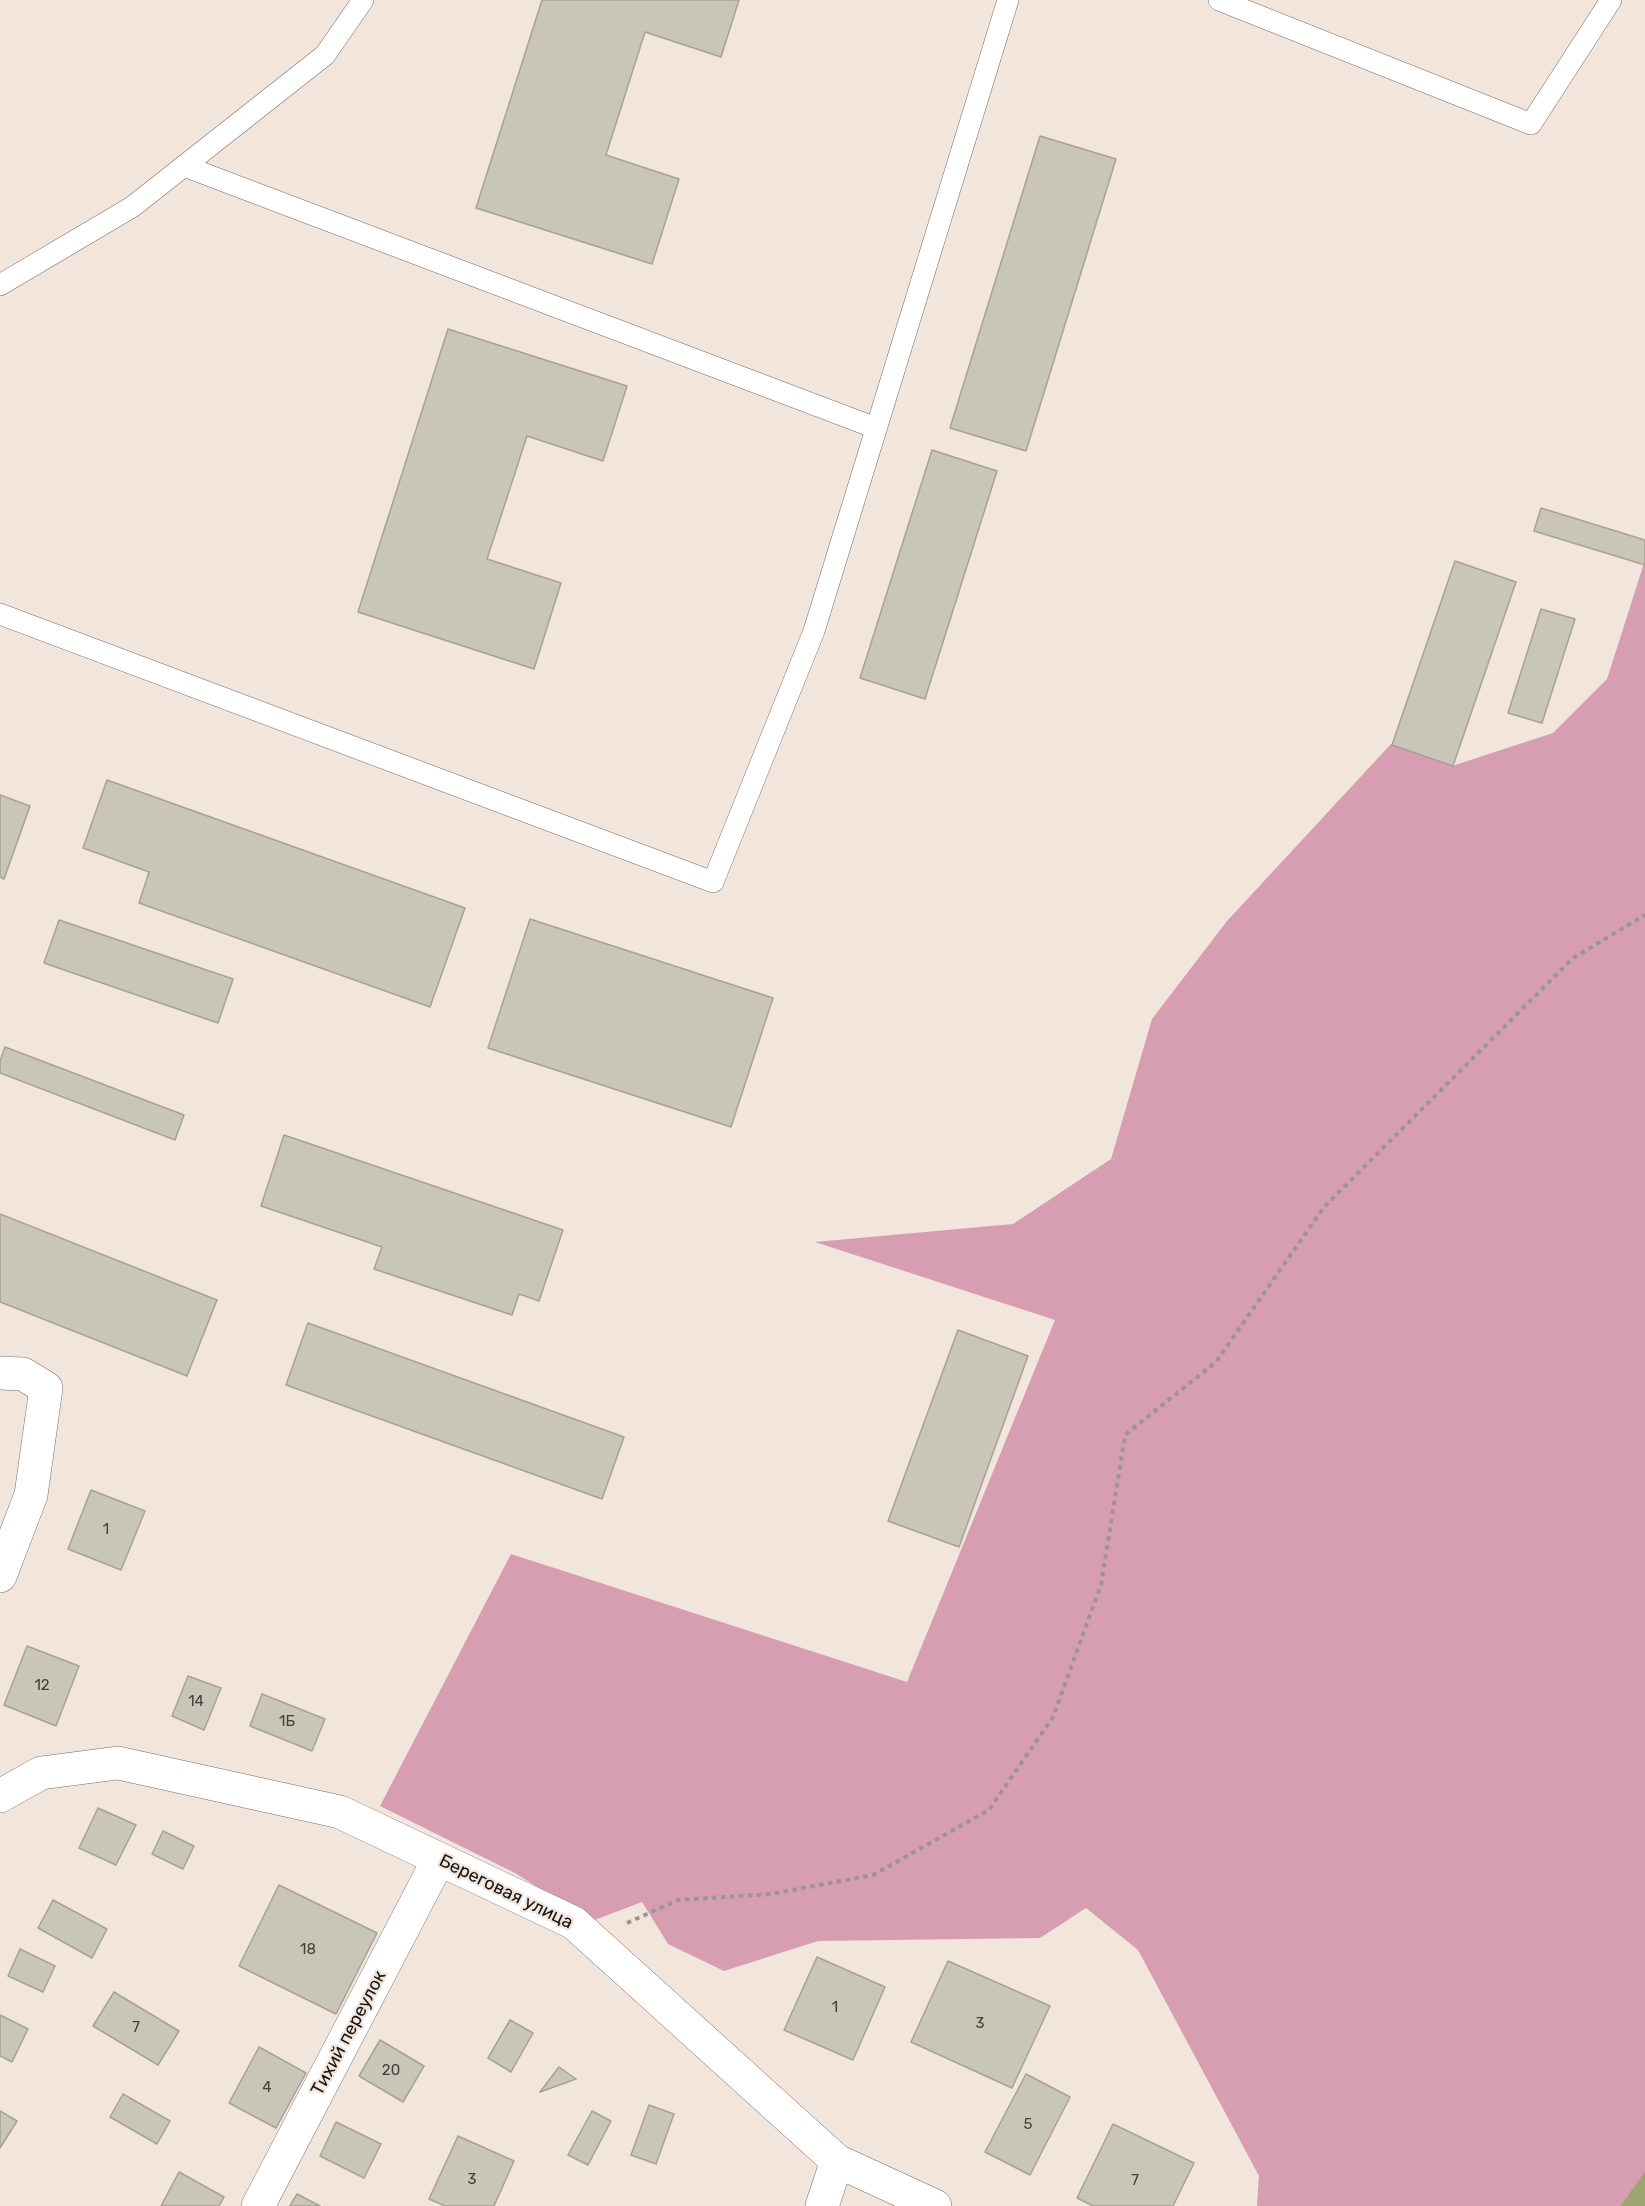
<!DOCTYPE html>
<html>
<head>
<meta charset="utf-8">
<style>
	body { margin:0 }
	canvas { display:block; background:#f1e5dc }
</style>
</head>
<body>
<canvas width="1645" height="2206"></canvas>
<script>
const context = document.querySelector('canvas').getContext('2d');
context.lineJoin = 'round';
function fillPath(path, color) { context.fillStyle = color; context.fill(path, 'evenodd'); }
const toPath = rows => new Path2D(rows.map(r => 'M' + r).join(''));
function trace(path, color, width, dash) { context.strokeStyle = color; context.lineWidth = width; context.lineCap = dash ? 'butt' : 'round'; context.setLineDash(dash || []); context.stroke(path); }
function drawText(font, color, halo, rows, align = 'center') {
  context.font = font + ' Rubik,sans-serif'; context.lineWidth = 4.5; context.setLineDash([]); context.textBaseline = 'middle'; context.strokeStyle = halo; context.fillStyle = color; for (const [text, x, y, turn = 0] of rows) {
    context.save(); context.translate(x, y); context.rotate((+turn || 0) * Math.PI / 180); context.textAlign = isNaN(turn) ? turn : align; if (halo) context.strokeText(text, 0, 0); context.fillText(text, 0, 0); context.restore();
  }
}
fillPath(toPath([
	[1645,560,1645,2174,1620,2206,1257,2206,1259,2176,1138,1950,1086,1908,1040,1938,818,1941,724,1971,668,1944,642,1902,592,1921,515,1873,380,1806,511,1554,907,1682,1055,1320,815,1242,1013,1224,1111,1159,1152,1019,1227,921,1391,744,1452,766,1553,733,1607,679]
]), '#d79eb1');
fillPath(toPath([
	[1645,2172,1645,2206,1620,2206]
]), '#9ca571');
const building = toPath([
	[542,0,739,0,721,57,645,32,606,155,679,179,652,264,476,208,542,0],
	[1040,136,1116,159,1026,451,950,428,1040,136],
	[448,329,627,386,603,461,527,436,487,559,561,583,534,669,358,612,448,329],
	[932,450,997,471,925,699,860,678,932,450],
	[1541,508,1645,540,1645,565,1534,531,1541,508],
	[1455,561,1516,582,1453,766,1392,745,1455,561],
	[1541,609,1575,619,1542,723,1508,713,1541,609],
	[107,780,465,908,430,1007,139,903,149,872,83,848,107,780],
	[0,795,30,806,4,879,0,877,0,795],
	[530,919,773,998,731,1127,488,1048,530,919],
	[59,920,233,979,218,1023,44,963,59,920],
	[5,1047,184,1115,175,1140,0,1073,0,1061,5,1047],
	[284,1135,563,1230,539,1301,519,1294,512,1315,374,1269,382,1247,261,1206,284,1135],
	[0,1214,217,1300,187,1376,0,1302,0,1214],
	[308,1323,624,1437,602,1499,286,1385,308,1323],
	[958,1330,1028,1356,959,1547,888,1521,958,1330],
	[91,1490,145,1511,121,1570,68,1549,91,1490],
	[27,1646,79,1666,56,1726,4,1705,27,1646],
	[188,1676,221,1688,204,1730,172,1716,188,1676],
	[262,1694,325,1719,312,1751,250,1726,262,1694],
	[98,1808,136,1825,116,1865,79,1848,98,1808],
	[163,1831,194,1846,183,1869,152,1854,163,1831],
	[279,1885,377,1933,336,2014,239,1966,279,1885],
	[53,1900,107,1929,92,1958,38,1928,53,1900],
	[20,1949,55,1966,43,1992,8,1976,20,1949],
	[817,1957,885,1987,853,2060,784,2030,817,1957],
	[948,1961,1050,2006,1012,2088,911,2042,948,1961],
	[114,1992,179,2031,158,2065,93,2026,114,1992],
	[0,2015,28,2029,12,2062,0,2056,0,2015],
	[510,2020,533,2033,511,2072,488,2058,510,2020],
	[380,2040,424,2066,403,2102,359,2076,380,2040],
	[259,2047,306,2073,276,2128,229,2103,259,2047],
	[559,2067,576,2079,540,2092,559,2067],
	[1026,2074,1070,2097,1030,2175,985,2152,1026,2074],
	[123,2094,170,2121,157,2144,110,2117,123,2094],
	[649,2105,674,2114,656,2164,631,2155,649,2105],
	[0,2111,17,2121,0,2148,0,2111],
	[592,2111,611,2121,588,2165,568,2155,592,2111],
	[336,2122,381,2144,364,2178,320,2156,336,2122],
	[1113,2124,1194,2163,1173,2206,1093,2206,1077,2198,1113,2124],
	[458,2136,514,2161,494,2206,445,2206,429,2199,458,2136],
	[179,2172,224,2197,219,2206,161,2206,179,2172],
	[297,2194,320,2206,290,2206,297,2194]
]);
fillPath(building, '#cac5b9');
trace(building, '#a7a196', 1.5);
const service = toPath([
	[1219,0,1531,124,1611,0],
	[184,166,876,428],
	[0,285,132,207,325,55,363,0],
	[0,614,713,882,814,631,1008,0]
]);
const minor = toPath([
	[0,1373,23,1374,46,1388,31,1495,0,1576],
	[0,1796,41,1773,118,1763,340,1812,574,1923,837,2161,935,2206],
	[258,2206,439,1859],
	[822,2206,837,2161]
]);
trace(service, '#796e67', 22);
trace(minor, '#796e67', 34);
trace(toPath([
	[627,1923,678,1900,771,1894,873,1875,989,1810,1053,1717,1101,1585,1125,1435,1216,1362,1324,1207,1573,958,1645,915]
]), '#9d948d', 4, [4.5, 4.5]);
trace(service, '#fff', 21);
trace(minor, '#fff', 33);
drawText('15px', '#44403a', null, [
	["1",106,1530],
	["12",42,1686],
	["14",196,1702],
	["1Б",287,1722],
	["18",308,1950],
	["1",835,2008],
	["3",980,2024],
	["7",136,2028],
	["20",391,2071],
	["4",267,2088],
	["5",1028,2125],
	["3",472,2180],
	["7",1135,2181]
]);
drawText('18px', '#171310', '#f1e5dc', [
	["Береговая улица",506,1892,26],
	["Тихий переулок",349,2033,-62]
]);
</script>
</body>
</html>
